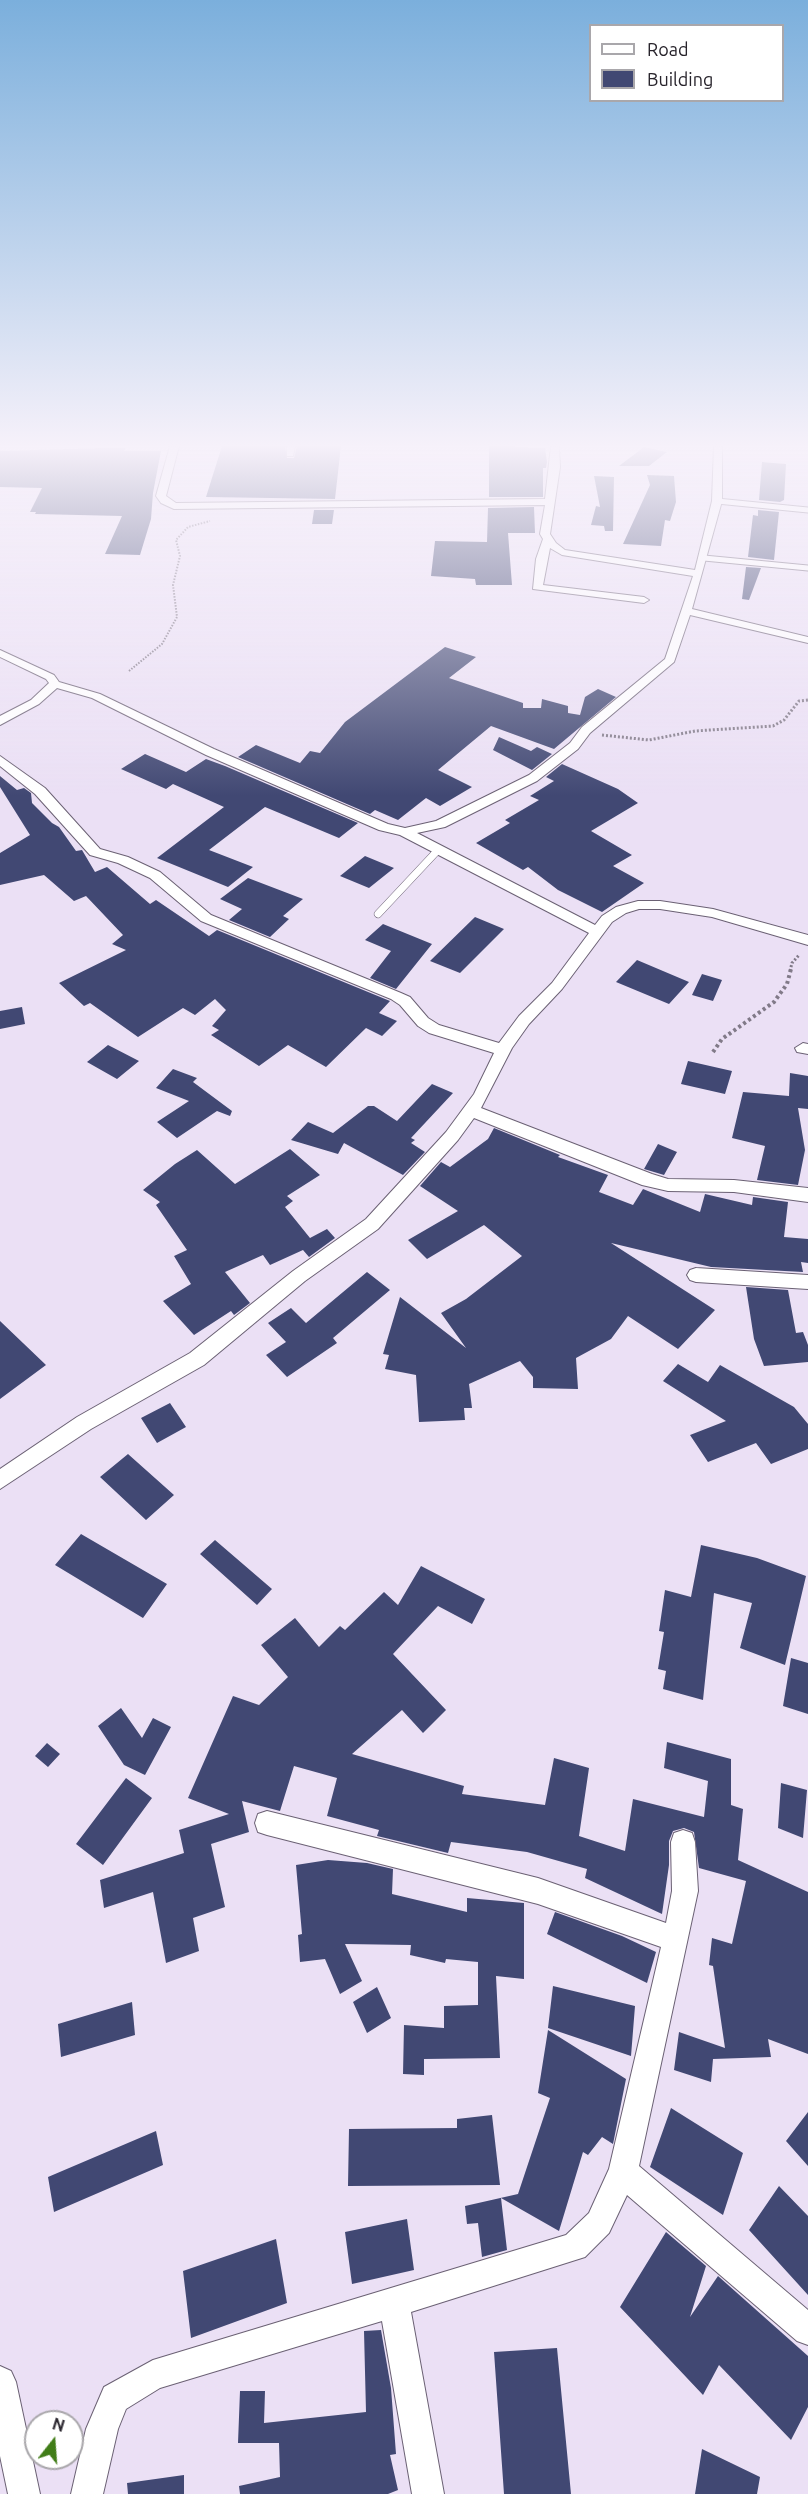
<!DOCTYPE html>
<html>
<head>
<meta charset="utf-8">
<style>
	body { margin:0 }
	#map { position:relative; width:808px; height:2494px; overflow:hidden; background:#ebe0f5; font-family:Ubuntu,sans-serif }
	canvas { display:block }
	.legend { position:absolute; left:589px; top:24px; width:195px; height:78px; box-sizing:border-box; background:#fff; border:2px solid #a9a7ab; margin:0; padding:8px 10px; list-style:none; font-size:18px; color:#28242c }
	.legend li { display:flex; align-items:center; gap:12px; height:30px }
	.legend b { width:30px; border:2px solid #a9a7ab }
	.north { position:absolute; left:24px; top:2410px; width:60px; height:60px; box-sizing:border-box; background:#fff; border:2px solid #a9a7ab; border-radius:50%; rotate:17deg; font-size:16px; font-weight:700; line-height:24px; text-align:center; color:#28242c }
	.north::after { content:''; display:block; margin:auto; width:21px; height:27px; background:#417d18; clip-path:polygon(50% 0,100% 100%,50% 72%,0 100%) }
</style>
</head>
<body>
<div id="map">
<canvas width="808" height="2494"></canvas>
<ul class="legend">
<li><b style="height:8px;background:#fff"></b>Road</li>
<li><b style="height:16px;background:#414873"></b>Building</li>
</ul>
<div class="north">N</div>
</div>
<script>
const context = document.querySelector('canvas').getContext('2d');
context.lineJoin = 'round';
function fillPath(path, color) { context.fillStyle = color; context.fill(path, 'evenodd'); }
const toPath = rows => new Path2D(rows.map(r => 'M' + r).join(''));
function trace(path, color, width, dash) { context.strokeStyle = color; context.lineWidth = width; context.lineCap = dash ? 'butt' : 'round'; context.setLineDash(dash || []); context.stroke(path); }
fillPath(toPath([
	[222,446,285,446,287,458,294,458,297,446,341,446,335,499,206,497],
	[489,446,545,448,547,462,546,468,543,468,543,497,489,497],
	[644,447,667,452,649,466,619,466],
	[104,448,126,448,124,451,161,451,153,493,151,519,140,555,105,554,122,516,35,514,36,512,30,512,42,488,0,487,0,451],
	[762,462,786,464,784,500,780,502,759,500],
	[647,475,674,476,676,502,670,521,665,520,661,546,623,544,650,485],
	[594,476,614,477,613,531,605,531,604,526,591,525,596,506,600,507],
	[534,507,535,533,508,533,512,585,476,585,475,579,431,576,435,541,487,542,488,508],
	[314,510,334,510,332,524,312,524],
	[758,510,779,512,774,560,748,557,753,515,758,516],
	[746,567,761,568,749,600,742,599],
	[445,647,476,657,449,678,523,703,523,708,541,708,542,699,568,706,568,713,580,715,585,697,598,689,616,697,554,749,491,726,438,770,472,787,440,806,426,798,398,820,375,810,370,814,238,757,256,745,300,763,310,751,320,753,345,722],
	[499,737,531,751,537,747,552,754,532,770,493,750],
	[145,754,186,772,206,759,225,766,358,823,339,838,265,807,209,850,253,867,228,887,157,858,224,807,173,784,166,789,121,769],
	[562,764,618,789,638,803,591,831,632,855,613,866,644,883,602,912,558,890,528,867,523,870,476,843,510,823,505,820,539,800,530,796,554,781,546,777],
	[0,776,17,790,24,788,31,793,32,803,52,823,59,827,76,851,82,850,95,872,107,867,150,904,156,900,209,936,217,930,390,1001,379,1013,397,1021,382,1036,366,1028,326,1067,288,1045,259,1066,211,1035,219,1030,212,1026,226,1010,215,999,195,1015,183,1008,138,1037,90,1003,84,1006,59,983,126,950,112,944,123,935,86,896,74,901,44,875,0,885,0,853,30,835,0,787],
	[365,856,394,868,369,888,340,876],
	[248,878,303,899,283,916,289,919,270,937,229,920,242,909,220,899],
	[475,917,504,929,460,973,430,961],
	[383,924,432,944,396,989,370,978,391,951,365,940],
	[637,960,689,982,669,1004,616,982],
	[702,974,722,980,713,1001,692,995],
	[22,1007,25,1024,0,1029,0,1011],
	[108,1045,139,1061,117,1079,87,1062],
	[688,1061,732,1071,725,1094,681,1084],
	[173,1069,197,1078,193,1082,232,1111,230,1116,217,1111,177,1138,157,1122,189,1101,156,1088],
	[790,1073,808,1076,808,1109,798,1108,805,1150,798,1185,757,1180,765,1146,732,1138,743,1092,789,1096],
	[432,1084,453,1093,411,1138,415,1140,411,1143,425,1152,403,1175,344,1143,338,1154,291,1140,308,1122,333,1133,368,1106,374,1106,397,1121],
	[494,1128,560,1155,558,1157,608,1175,599,1192,633,1205,643,1189,700,1212,705,1194,752,1205,753,1197,788,1202,784,1237,808,1239,808,1263,801,1262,803,1272,711,1267,611,1243,715,1310,678,1349,628,1316,611,1339,576,1358,578,1389,533,1388,533,1377,520,1361,469,1384,472,1408,464,1408,465,1420,419,1422,416,1375,385,1369,389,1355,383,1354,400,1297,466,1348,441,1313,466,1299,522,1256,484,1225,427,1259,408,1240,458,1211,420,1186,441,1162,450,1167,488,1139],
	[658,1144,677,1152,664,1175,644,1169],
	[290,1149,320,1175,287,1196,293,1201,285,1207,310,1238,327,1229,335,1238,309,1257,303,1250,270,1265,263,1255,225,1272,250,1303,234,1315,231,1311,194,1335,163,1301,191,1284,174,1256,187,1250,156,1205,160,1202,143,1190,175,1164,197,1150,235,1184],
	[367,1272,390,1290,333,1338,337,1343,287,1377,266,1355,286,1342,268,1323,291,1308,306,1323],
	[746,1287,788,1290,796,1333,803,1332,808,1345,808,1362,764,1366,754,1339],
	[0,1321,46,1365,0,1399],
	[678,1364,708,1382,720,1365,794,1407,808,1424,808,1449,771,1464,756,1443,708,1462,690,1435,726,1421,663,1381],
	[170,1403,186,1427,157,1443,141,1418],
	[128,1454,174,1495,146,1520,100,1477],
	[81,1534,167,1584,143,1618,55,1565],
	[215,1540,272,1589,257,1605,200,1554],
	[701,1545,757,1558,806,1576,785,1665,740,1648,752,1603,714,1593,703,1700,663,1689,666,1671,658,1669,664,1632,659,1631,665,1590,691,1597],
	[421,1566,485,1599,472,1624,438,1606,393,1654,446,1710,423,1733,402,1710,352,1754,464,1786,462,1794,545,1805,554,1758,589,1768,579,1836,625,1851,633,1799,704,1817,708,1781,664,1768,667,1742,731,1759,731,1805,743,1809,738,1860,808,1892,808,2054,768,2039,771,2057,713,2059,711,2082,674,2070,679,2032,725,2048,713,1966,709,1965,712,1938,732,1944,746,1881,699,1868,694,1832,684,1828,673,1831,669,1841,669,1865,662,1914,585,1878,587,1869,527,1852,451,1842,448,1853,377,1836,379,1830,327,1816,337,1778,294,1766,280,1811,242,1801,249,1832,211,1844,225,1907,193,1918,199,1951,166,1963,153,1892,104,1908,100,1880,184,1853,179,1830,229,1814,188,1798,233,1696,259,1705,288,1677,261,1645,295,1618,319,1647,340,1626,345,1630,384,1592,398,1605],
	[791,1658,808,1663,808,1714,783,1706],
	[121,1708,142,1738,153,1718,171,1727,145,1775,124,1765,98,1726],
	[47,1743,60,1754,48,1767,35,1756],
	[126,1778,152,1798,103,1865,76,1844],
	[781,1783,807,1790,803,1838,778,1828],
	[328,1860,367,1863,393,1869,392,1894,467,1912,467,1898,524,1903,524,1979,496,1976,500,2058,424,2059,424,2075,403,2074,404,2025,444,2028,444,2006,478,2005,478,1962,446,1959,445,1963,410,1955,411,1945,345,1944,362,1981,340,1994,325,1959,300,1962,298,1935,302,1934,296,1865],
	[555,1912,622,1936,656,1952,647,1983,547,1934],
	[553,1986,635,2006,631,2056,548,2028],
	[377,1987,391,2018,367,2033,353,2002],
	[132,2002,135,2035,61,2057,58,2024],
	[548,2030,626,2079,613,2144,602,2137,588,2155,583,2152,559,2231,501,2198,507,2250,482,2257,478,2223,467,2224,465,2206,518,2194,550,2098,538,2093],
	[671,2108,743,2153,723,2215,650,2167],
	[808,2112,808,2166,786,2141],
	[492,2115,500,2185,348,2186,349,2129,457,2128,457,2119],
	[156,2131,163,2165,54,2212,48,2177],
	[779,2186,808,2216,808,2295,749,2230],
	[407,2219,414,2270,352,2284,345,2232],
	[666,2232,706,2266,690,2317,718,2276,808,2356,808,2407,791,2440,719,2365,703,2395,620,2307],
	[276,2239,287,2303,191,2338,183,2271],
	[381,2330,391,2388,396,2454,390,2455,398,2490,388,2494,240,2494,239,2486,280,2477,279,2443,238,2443,240,2391,265,2391,264,2423,366,2412,364,2331],
	[557,2348,571,2494,504,2494,494,2352],
	[702,2449,760,2477,757,2494,695,2494],
	[184,2475,184,2494,128,2494,127,2483]
]), '#414873');
const serviceFar1 = toPath([
	[717,501,808,510],
	[704,558,808,568]
]);
const service = toPath([
	[378,914,438,850]
]);
const minor = toPath([
	[170,446,179,446,166,496,176,503,545,499,551,446,559,446,560,467,550,534,556,543,565,550,695,570,712,501,714,446,722,446,722,501,692,609,808,637,808,643,690,615,674,662,590,733,578,749,537,781,445,827,417,833,595,925,602,916,616,907,638,901,660,901,713,909,808,935,808,945,712,917,660,909,639,909,626,913,612,922,562,989,529,1024,512,1048,481,1108,652,1174,668,1179,734,1180,808,1188,808,1202,734,1192,668,1191,642,1185,474,1118,458,1140,378,1229,305,1281,204,1365,91,1429,0,1489,0,1469,77,1417,190,1353,293,1271,366,1219,446,1132,474,1094,494,1053,429,1033,418,1026,400,1005,391,999,201,921,150,878,118,863,90,855,35,794,0,766,0,756,45,788,100,849,128,857,160,872,211,915,401,993,410,997,428,1018,439,1025,499,1043,519,1016,552,983,589,933,400,835,379,830,206,755,92,698,57,688,39,704,0,725,0,716,31,700,49,683,46,679,0,657,0,650,54,675,59,682,100,694,214,749,388,824,405,828,436,821,529,775,570,743,582,727,665,659,693,576,562,555,550,548,543,585,644,597,649,600,644,603,533,589,536,559,543,539,540,534,545,505,174,509,161,503,156,496,170,446],
	[287,446,295,446,293,456,287,456,287,446],
	[803,1043,808,1044,808,1054,797,1052,795,1048,803,1043],
	[696,1268,808,1275,808,1289,696,1282,690,1280,687,1275,690,1270,696,1268],
	[267,1811,538,1878,666,1923,672,1891,671,1842,674,1833,683,1830,692,1833,695,1842,698,1891,639,2166,808,2310,808,2345,797,2341,627,2195,609,2233,585,2257,411,2312,444,2494,412,2494,382,2321,160,2388,126,2409,118,2429,103,2494,71,2494,86,2429,104,2387,153,2360,566,2235,589,2213,609,2169,661,1947,538,1904,267,1835,258,1832,255,1823,258,1814,267,1811],
	[0,2366,11,2371,16,2382,40,2494,8,2494,0,2456,0,2366]
]);
trace(serviceFar1, '#6b6174', 7);
trace(service, '#6b6174', 8);
trace(minor, '#6b6174', 2);
trace(toPath([
	[129,671,162,644,177,617,173,585,180,556,176,540,188,527,210,521]
]), '#817a88', 2, [1.5, 1.5]);
trace(toPath([
	[602,735,649,740,695,731,773,726,784,720,799,701,808,700],
	[790,971,792,963,799,955]
]), '#817a88', 3, [2, 2]);
trace(toPath([
	[713,1052,722,1039,774,1002,787,984,791,969]
]), '#817a88', 4, [3, 3]);
trace(serviceFar1, '#fff', 5);
trace(service, '#fff', 7);
fillPath(minor, '#fff');
const sky = context.createLinearGradient(0, 0, 0, 796);
sky.addColorStop(0, '#7bafdc');
sky.addColorStop(0.56, '#f6f1fa');
sky.addColorStop(1, '#f6f1fa00');
context.fillStyle = sky;
context.fillRect(0, 0, 808, 796);
</script>
</body>
</html>
